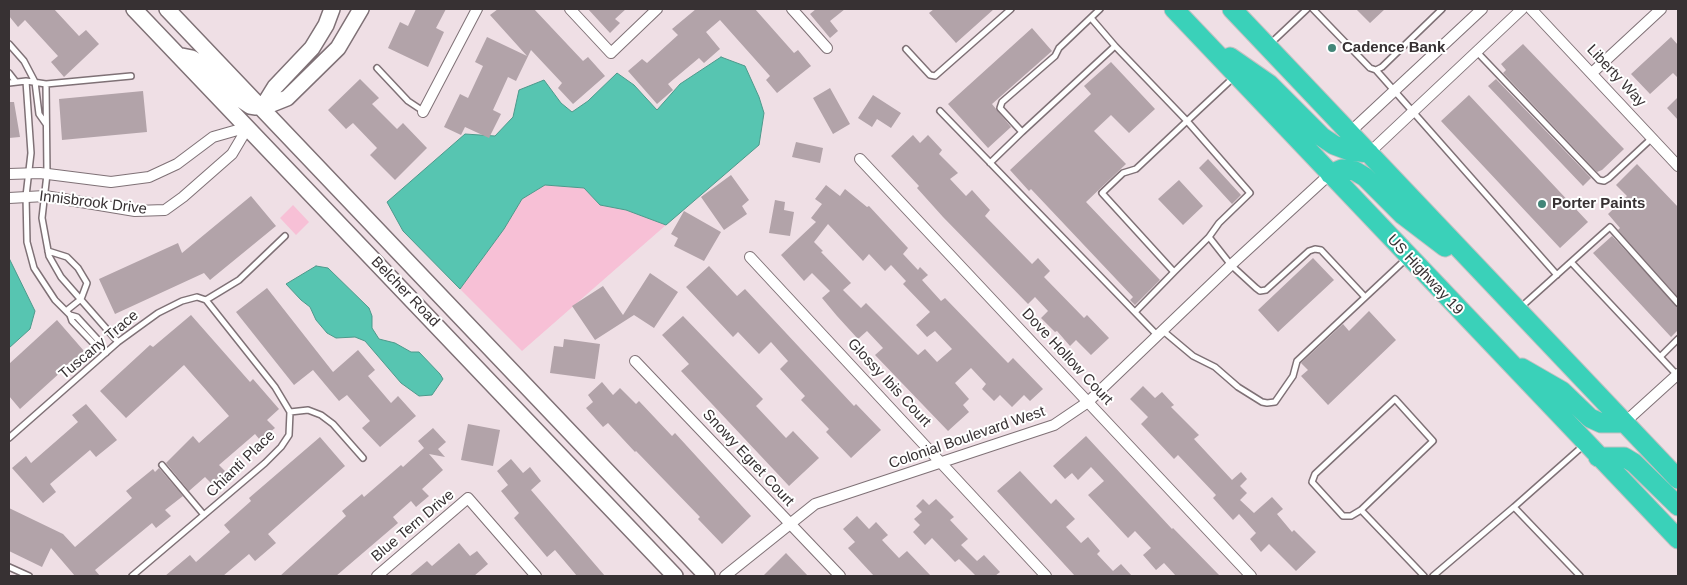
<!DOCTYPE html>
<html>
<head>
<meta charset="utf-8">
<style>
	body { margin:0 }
	#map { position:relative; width:1687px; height:585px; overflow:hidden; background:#efdfe5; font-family:Helvetica,sans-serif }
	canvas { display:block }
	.frame { position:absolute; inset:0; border:10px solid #373133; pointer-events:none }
</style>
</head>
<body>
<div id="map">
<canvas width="1687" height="585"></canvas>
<div class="frame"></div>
</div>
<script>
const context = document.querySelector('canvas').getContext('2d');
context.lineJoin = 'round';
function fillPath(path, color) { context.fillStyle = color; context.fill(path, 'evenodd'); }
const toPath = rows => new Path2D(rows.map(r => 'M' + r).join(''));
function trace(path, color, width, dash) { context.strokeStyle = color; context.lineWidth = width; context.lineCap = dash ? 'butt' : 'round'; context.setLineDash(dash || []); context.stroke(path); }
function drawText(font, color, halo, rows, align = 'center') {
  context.font = font + ' Helvetica,sans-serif'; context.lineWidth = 4; context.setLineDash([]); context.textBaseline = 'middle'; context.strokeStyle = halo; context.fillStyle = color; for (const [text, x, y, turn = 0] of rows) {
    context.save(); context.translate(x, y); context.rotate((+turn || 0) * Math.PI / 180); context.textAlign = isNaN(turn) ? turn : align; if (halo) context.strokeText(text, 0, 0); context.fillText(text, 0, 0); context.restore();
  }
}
fillPath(toPath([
	[545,185,584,188,600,205,626,210,666,225,522,351,460,289,504,229,522,199],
	[293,205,309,222,296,235,280,218]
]), '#f7c0d6');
const water = toPath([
	[721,57,745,66,759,97,764,113,759,145,666,225,626,210,600,205,584,188,545,185,522,199,504,229,460,289,403,231,387,202,465,134,495,136,513,117,519,90,544,80,561,103,572,112,588,101,617,73,634,85,657,110,680,84,721,57],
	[9,258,35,311,30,329,9,348,9,258],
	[316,266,328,268,369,308,372,316,372,328,379,339,395,343,411,352,419,352,440,374,443,379,432,395,419,396,401,383,365,341,355,337,336,338,327,333,316,320,310,307,301,300,286,284,316,266]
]);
fillPath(water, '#57c5b1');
trace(water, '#4d998b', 1);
fillPath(toPath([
	[9,9,54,9,79,36,86,30,99,44,64,77,51,62,58,56,25,20,18,27,9,16],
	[416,9,446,9,436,28,444,32,428,67,388,48,400,22,408,26],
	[498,9,534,9,583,61,588,57,605,76,573,104,558,88,562,83,531,50,516,81,508,77,493,110,501,114,489,138,465,127,461,135,444,127,460,94,468,98,483,66,475,62,487,37,527,56,490,15],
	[588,9,626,9,615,19,620,23,610,33],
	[696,9,755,9,794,53,798,50,811,66,777,93,766,80,770,76,720,20,706,32,720,49,704,63,699,58,668,84,673,90,657,104,628,71,642,59,647,63,678,35,672,29],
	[816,9,845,9,830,21,838,31,830,38,810,14],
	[934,9,994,9,956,43,929,13],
	[1356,9,1385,9,1370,23],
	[1032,28,1052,51,992,104,1011,127,988,148,948,104],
	[1671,37,1678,45,1678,78,1673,73,1650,94,1631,74],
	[1523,44,1624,149,1602,170,1597,172,1503,73,1506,70,1501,64],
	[1111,62,1155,109,1129,133,1111,115,1094,131,1126,164,1086,202,1160,280,1135,305,1130,300,1133,297,1031,189,1029,191,1010,170,1091,94,1084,86],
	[360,79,379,98,372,104,397,129,403,123,427,148,395,180,370,155,377,148,353,123,346,129,328,110],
	[1496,79,1591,178,1583,186,1488,86],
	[830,88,850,124,833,134,813,98],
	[143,91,147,132,62,140,59,99],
	[873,95,901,113,891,128,877,119,872,127,858,118],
	[1469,95,1588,222,1560,248,1441,121],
	[1678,97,1678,120,1667,108],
	[9,102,14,102,20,137,9,138],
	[913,135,920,143,928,135,942,150,939,154,958,173,950,179,966,196,972,190,990,210,985,216,1032,264,1038,258,1050,271,1044,277,1084,318,1087,315,1109,338,1091,355,1076,340,1070,346,1057,331,1055,332,1041,318,1048,311,1035,297,1028,304,943,217,917,188,919,186,891,156],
	[796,142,823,148,820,163,792,157],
	[1208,159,1241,195,1232,204,1199,168],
	[1637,164,1678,207,1678,297,1618,230,1620,228,1608,214,1627,196,1616,185],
	[731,175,749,200,742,206,747,214,724,230,701,197],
	[1179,180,1203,206,1183,225,1158,199],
	[826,185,840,196,845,189,867,207,869,206,908,248,903,254,918,270,920,267,928,275,922,280,941,301,945,298,1008,363,1013,358,1043,389,1030,401,1024,395,1012,407,1000,395,994,401,982,389,986,384,971,368,955,383,969,399,963,405,969,412,948,431,875,355,883,348,867,331,858,339,837,316,822,298,830,291,812,273,804,281,781,255,816,222,811,218,822,204,815,199],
	[828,224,863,261,869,254,885,271,891,265,906,281,903,284,930,312,916,325,927,337,935,331,952,349,937,362,925,349,918,355,866,303,861,308,843,290,851,283,821,252,823,251,814,242],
	[251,196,276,226,210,280,204,273,115,314,99,279,178,243,182,253],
	[775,200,785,202,784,210,794,212,790,236,769,233],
	[684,211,721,232,704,261,674,246,678,238,671,234],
	[1612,236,1678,307,1678,330,1671,337,1593,253],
	[1313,258,1334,280,1278,332,1258,310],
	[709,266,737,296,745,289,854,406,856,404,881,430,851,458,826,432,829,429,801,400,805,396,780,369,788,361,771,342,759,354,738,332,733,337,686,287],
	[650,273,678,292,654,328,634,315,595,340,572,306,603,286,623,315],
	[267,288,333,372,358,350,375,370,368,376,391,403,398,396,416,416,380,447,362,428,370,421,347,395,339,401,313,370,294,385,236,312],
	[1369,311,1396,340,1328,405,1301,376,1308,370,1301,363,1343,324,1349,331],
	[191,315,250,382,253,379,279,409,267,420,275,428,260,440,255,434,219,465,226,472,212,484,205,477,189,491,166,463,193,436,199,443,229,416,184,365,126,418,100,391,150,345,153,347],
	[683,316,763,399,756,406,786,438,793,431,819,458,789,486,681,371,689,364,662,335],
	[57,320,84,351,20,409,9,396,9,364],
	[564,339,600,344,595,379,550,373,554,346,563,347],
	[602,382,613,395,620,388,636,404,639,401,672,436,675,433,751,516,722,544,698,519,700,517,636,451,635,452,608,423,603,427,586,408,593,402,588,395],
	[1143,386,1155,398,1162,392,1174,405,1171,407,1199,435,1194,439,1232,480,1241,472,1247,479,1240,486,1247,493,1240,500,1254,513,1272,497,1283,509,1277,514,1292,532,1294,530,1316,552,1296,571,1269,544,1261,552,1250,539,1256,533,1239,514,1233,520,1213,498,1216,495,1178,455,1174,459,1141,424,1148,417,1130,399],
	[86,404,117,440,96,457,90,450,50,484,56,492,43,503,12,468,26,456,31,463,78,422,72,415],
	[468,424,500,430,493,466,461,460],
	[433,428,446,442,438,449,445,457,429,454,443,470,422,489,429,496,416,507,411,501,393,517,398,523,336,576,280,576,346,516,342,511,362,494,364,497,401,465,403,467,424,448,418,441],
	[1086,436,1172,529,1173,528,1220,576,1176,576,1164,563,1156,570,1143,555,1151,548,1135,531,1128,538,1088,495,1104,481,1091,467,1078,480,1072,473,1065,479,1053,466],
	[320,437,345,466,268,534,276,543,255,561,249,554,223,576,165,576,190,555,196,562,230,532,224,525,251,501,249,498],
	[511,459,523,473,530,467,541,481,531,490,605,576,577,576,555,550,547,557,514,518,519,513,501,491,508,485,497,471],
	[159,468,183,496,165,510,171,516,156,528,152,523,95,570,100,576,75,576,51,548,42,567,9,551,9,508,63,534,75,547,132,498,126,491,153,469,155,472],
	[1020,471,1051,504,1056,499,1075,519,1066,527,1081,543,1088,537,1100,551,1097,554,1113,571,1121,564,1132,576,1075,576,997,491],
	[923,499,929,505,936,499,954,517,950,520,968,539,961,545,977,561,984,555,1000,572,995,576,976,576,959,559,955,562,932,538,925,545,913,532,920,525,914,519,922,512,916,506],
	[857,516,869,529,876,522,888,535,882,540,899,558,907,551,931,576,874,576,848,548,855,542,843,529],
	[459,543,470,556,477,551,488,564,474,576,409,576,427,561,432,566],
	[786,553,808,576,763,576]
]), '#b2a3a9');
const lane = toPath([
	[1100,9,1059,48,1055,56,1002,102,1000,108,1022,132,1115,46,1187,121,1233,78],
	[1313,9,1370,68,1376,70,1382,67,1442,9],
	[1091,18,1115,46],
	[9,44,24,61,35,82,39,114,46,124],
	[1270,44,1307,9],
	[906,49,930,75,935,76,1011,9],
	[1477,52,1599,180,1604,181,1609,178,1652,138],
	[377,68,408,101,423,111],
	[1376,70,1557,275],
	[9,73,16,82],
	[26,81,31,153,26,196,27,242,34,268,55,300,70,315,72,321,95,345,99,346,106,353],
	[9,83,26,81,46,84,131,76],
	[46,84,47,174,42,218,49,256,61,277,118,342],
	[940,111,1157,335],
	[990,163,1022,132],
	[1209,237,1219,223,1250,193,1187,121,1136,169,1123,173,1102,193,1174,272,1209,237,1231,265,1256,288,1260,291,1266,290,1309,251,1315,249,1321,250,1365,297],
	[48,251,67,257,78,268,87,283,81,299,66,311],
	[1521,307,1571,262],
	[1135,312,1174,272],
	[70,315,77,317,99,341,99,346],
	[1162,330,1193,356,1215,367,1238,387,1262,402,1267,403,1275,402,1293,376,1297,361,1406,259],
	[1660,357,1678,339],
	[1677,375,1571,262,1610,227,1678,303],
	[1395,399,1433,441,1361,510,1351,516,1343,516,1312,482,1315,474,1395,399],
	[290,412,308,410,321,415,333,424,363,458],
	[9,438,118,342,158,313,182,301,197,297,206,300,239,280,285,236],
	[162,465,204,515],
	[1361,510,1424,576],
	[9,567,29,576],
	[132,576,265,463,281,447,289,435,290,412,275,387,206,300],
	[1433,576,1514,507],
	[1580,576,1514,507,1584,445]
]);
const street = toPath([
	[570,9,611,53,657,9],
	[792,9,827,48],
	[1531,9,1678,166],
	[1593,72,1661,9],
	[423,112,477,9],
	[1349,133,1482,9],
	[1369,153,1522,9],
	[860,159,1251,576],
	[9,174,40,173,111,182,149,177,177,164,213,137,248,127],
	[9,198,45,196,135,211,165,210,183,197,232,154,248,127],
	[750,257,1046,576],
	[635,361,840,576],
	[1624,423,1678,374],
	[377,576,468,498,536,576],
	[725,576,815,504,1054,425,1088,402,1231,265,1330,174]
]);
const secondary = toPath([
	[134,9,675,576],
	[167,9,707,576],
	[182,56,192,58,203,65,232,94,250,106,256,107],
	[262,108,287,98,338,48,361,9],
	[262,108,275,87,312,48,326,25,332,9]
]);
const highway = toPath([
	[1174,9,1678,539],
	[1232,9,1678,479],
	[1230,57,1269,84,1322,137,1334,145,1350,151,1369,153],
	[1330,174,1342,169,1355,171,1365,177,1403,215,1445,247],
	[1522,368,1562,391,1590,418,1601,423,1624,423],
	[1598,457,1624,457,1634,463,1678,506]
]);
trace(lane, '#7f7176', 8);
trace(street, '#7f7176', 12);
trace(secondary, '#7f7176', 18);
trace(highway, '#c3c1c2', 21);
trace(lane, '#fff', 5);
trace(street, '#fff', 10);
trace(secondary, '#fff', 15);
trace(highway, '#3ad1b9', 19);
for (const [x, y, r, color] of [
	[1332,48,5,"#428679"],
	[1542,204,5,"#428679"]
]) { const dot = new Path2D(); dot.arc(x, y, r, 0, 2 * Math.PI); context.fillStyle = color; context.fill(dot); trace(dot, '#fff', 2); }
drawText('bold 15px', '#373133', '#fff', [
	["Cadence Bank",1342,48],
	["Porter Paints",1552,204]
], 'left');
drawText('15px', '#373133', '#fff', [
	["Liberty Way",1616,76,47],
	["Innisbrook Drive",93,203,7],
	["US Highway 19",1425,275,47],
	["Belcher Road",405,292,46],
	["Tuscany Trace",99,345,-40],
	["Dove Hollow Court",1067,357,47],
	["Glossy Ibis Court",889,383,47],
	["Colonial Boulevard West",967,438,-19],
	["Snowy Egret Court",748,458,47],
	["Chianti Place",241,464,-44],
	["Blue Tern Drive",413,526,-40]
]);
</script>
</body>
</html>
